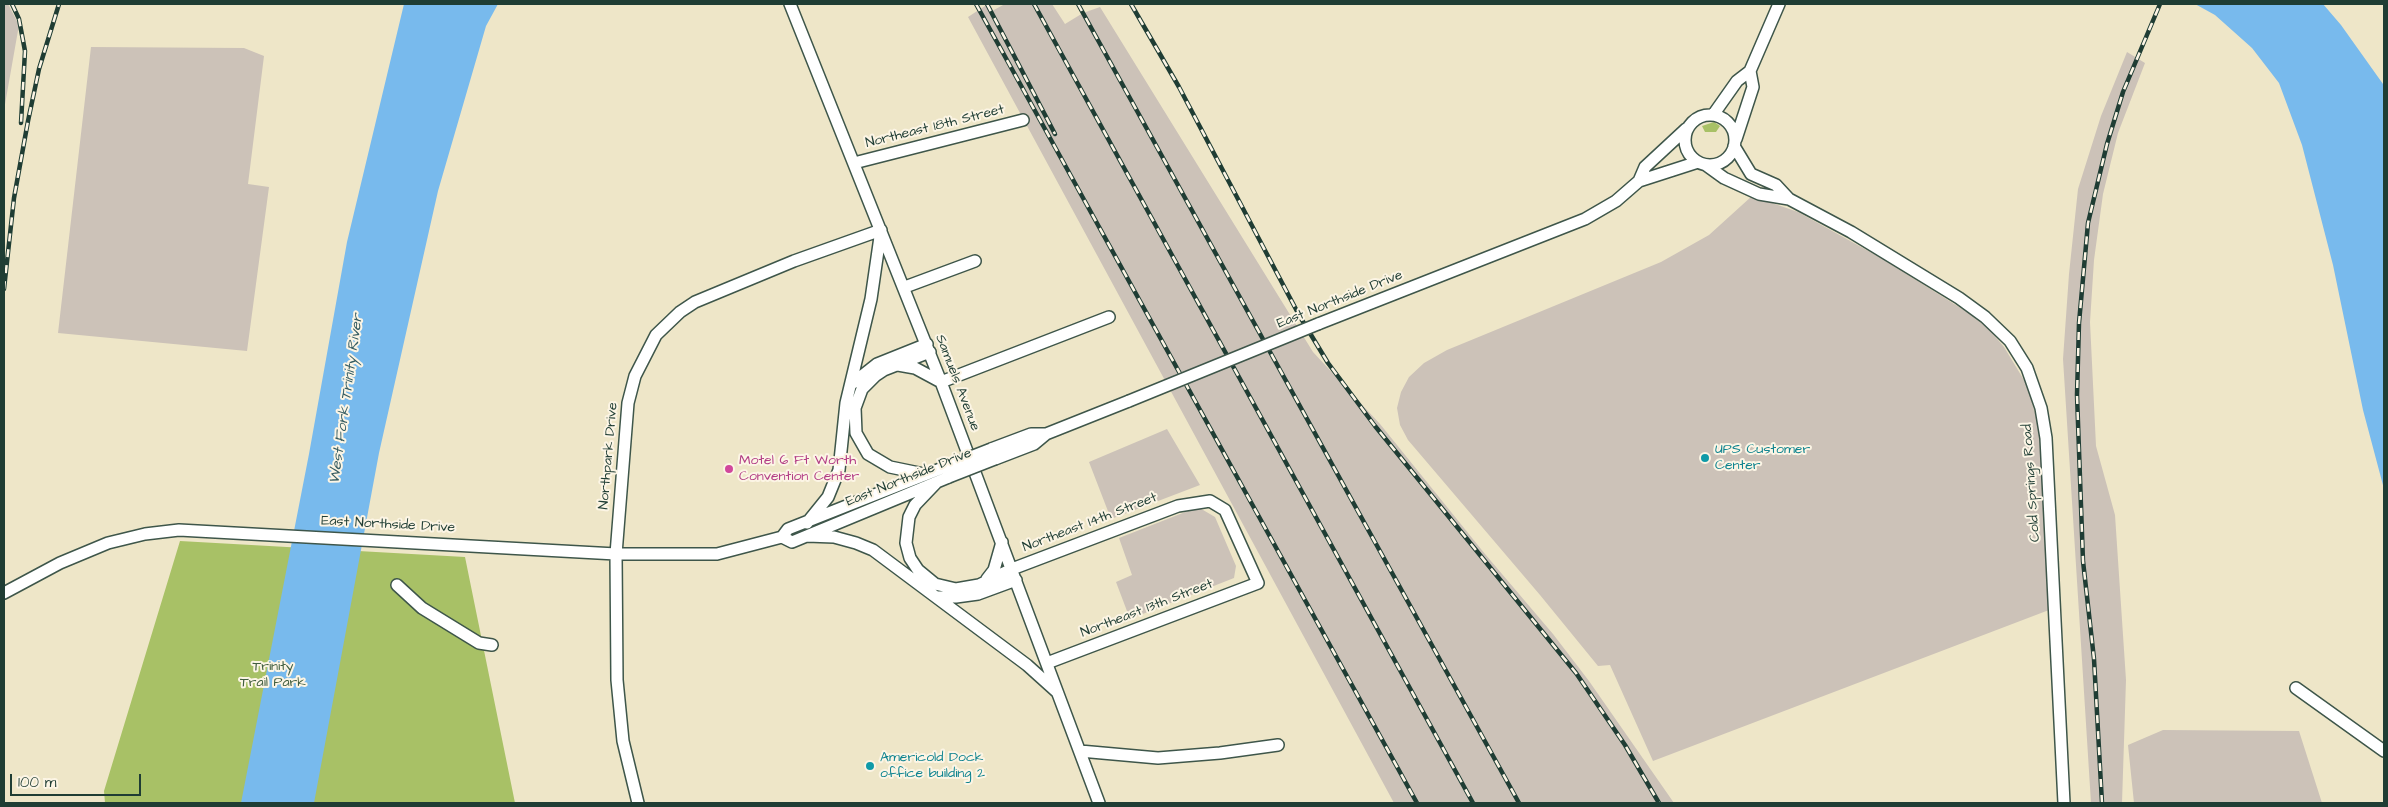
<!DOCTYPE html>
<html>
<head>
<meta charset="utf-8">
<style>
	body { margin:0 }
	#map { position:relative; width:2388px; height:807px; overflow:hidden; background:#eee6c8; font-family:"Architects Daughter",sans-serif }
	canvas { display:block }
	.frame { position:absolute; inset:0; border:5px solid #1f3d34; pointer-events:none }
	.scale { position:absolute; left:10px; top:774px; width:131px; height:22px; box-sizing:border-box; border:2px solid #1f3d34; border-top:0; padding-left:6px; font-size:15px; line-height:18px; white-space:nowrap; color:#1f3d34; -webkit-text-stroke:4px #fcf5e5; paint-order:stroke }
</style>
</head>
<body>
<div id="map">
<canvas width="2388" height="807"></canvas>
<div class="frame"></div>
<div class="scale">100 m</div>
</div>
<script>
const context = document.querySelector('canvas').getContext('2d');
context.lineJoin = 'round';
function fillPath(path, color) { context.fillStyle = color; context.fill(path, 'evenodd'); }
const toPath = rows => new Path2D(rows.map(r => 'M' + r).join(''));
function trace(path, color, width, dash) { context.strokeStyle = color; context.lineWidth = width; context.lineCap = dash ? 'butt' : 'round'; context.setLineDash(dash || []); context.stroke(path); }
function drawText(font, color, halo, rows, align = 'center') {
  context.font = font + ' "Architects Daughter",sans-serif'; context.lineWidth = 4; context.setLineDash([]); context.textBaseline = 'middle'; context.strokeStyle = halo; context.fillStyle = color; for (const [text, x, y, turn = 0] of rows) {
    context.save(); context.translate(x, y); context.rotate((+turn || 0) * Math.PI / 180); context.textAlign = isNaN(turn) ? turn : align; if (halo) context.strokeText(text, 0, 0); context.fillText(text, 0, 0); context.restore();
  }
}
fillPath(toPath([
	[4,4,8,4,19,25,4,110],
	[988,4,992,11,1005,4,1052,4,1065,24,1083,13,1100,7,1313,352,1380,424,1485,554,1553,634,1589,681,1674,803,1394,803,968,17],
	[91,47,244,48,264,56,248,184,269,187,247,351,58,333],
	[2127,52,2145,63,2118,133,2103,194,2094,260,2090,322,2096,446,2115,515,2126,680,2122,803,2091,803,2063,359,2069,274,2078,189,2101,116],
	[1752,196,1798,212,1881,258,1967,312,1989,329,2004,347,2027,385,2039,427,2049,610,1653,761,1610,665,1598,666,1540,595,1408,440,1400,425,1397,408,1401,392,1409,377,1424,363,1447,350,1661,262,1709,235],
	[1167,429,1200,485,1111,519,1089,462],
	[1198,507,1215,517,1236,566,1234,578,1130,619,1116,582,1132,575,1119,538],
	[2163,730,2299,731,2322,803,2134,803,2128,745]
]), '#ccc2b8');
fillPath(toPath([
	[1714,122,1720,126,1716,132,1705,132,1702,126],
	[180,541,465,557,515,803,105,803,104,791]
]), '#a8c166');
fillPath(toPath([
	[404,4,498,4,486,26,438,191,379,453,314,803,241,803,309,454,347,242],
	[2195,4,2323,4,2341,25,2383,84,2384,489,2363,410,2333,265,2302,145,2279,83,2252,48,2215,15]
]), '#78baed');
const minor = toPath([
	[790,4,941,382,1099,803],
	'1685 140a25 25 0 1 1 50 0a25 25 0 1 1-50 0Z',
	[1713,115,1737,81,1750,71,1779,4],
	[1736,139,1753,87,1750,71],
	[1734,146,1751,174,1776,185,1789,199,1851,232,1959,298,1985,317,2010,341,2027,368,2041,408,2046,438,2064,803],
	[854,163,1023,120],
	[1706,165,1724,178,1759,194,1789,199],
	[1639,181,1645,167,1686,129],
	[905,287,975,261],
	[1318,324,1585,219,1616,201,1639,181,1698,162],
	[898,365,915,368,941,382],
	[941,382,1109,317],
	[853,383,877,364,927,344],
	[991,449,1031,434,1046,434],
	[995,459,1034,444,1046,434,1129,401],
	[924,474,890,467,868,454,856,433,855,408,862,389,875,376,884,370,930,352],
	[936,483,915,505,909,517,906,543,910,558,918,570,935,584,956,589,979,585,1012,569,1178,506,1210,501,1225,510,1258,583,1047,663],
	[807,536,834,537,856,543,873,550,1027,665,1057,692],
	[782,537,792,542,949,477],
	[987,579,994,570,1002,542],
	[397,585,422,608,479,643,492,645],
	[4,593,60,563,108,543,145,534,179,530,616,554,717,554,782,537,788,529,945,467],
	[937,597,956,597,978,594,1016,580],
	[2296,688,2384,751],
	[1080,751,1158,758,1220,753,1278,745],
	[638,803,623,741,617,680,616,554,628,403,635,376,656,335,680,312,695,302,794,261,881,230,871,299,846,403,839,470,828,497,807,523]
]);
trace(minor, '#3e564a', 14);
trace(minor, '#fff', 11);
const rail = toPath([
	[12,4,19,19,25,51,21,123],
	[976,4,1417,803],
	[987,4,1055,134],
	[1034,4,1473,803],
	[1078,4,1519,803],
	[1131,4,1179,87,1299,315,1328,363,1375,426,1576,673,1625,745,1659,803],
	[4,289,14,198,28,121,39,69,59,4],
	[2102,803,2094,659,2083,561,2077,395,2079,323,2088,223,2107,144,2123,92,2160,4]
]);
trace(rail, '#1f3d34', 4.5);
trace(rail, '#fcf5e5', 2.5, [8]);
const minorBridge = toPath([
	[1129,401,1318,324],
	[945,467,991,449],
	[949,477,995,459]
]);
trace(minorBridge, '#3e564a', 14, []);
trace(minorBridge, '#fff', 11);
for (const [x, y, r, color] of [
	[1705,458,5,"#0f9aa8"],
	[729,469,5,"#d1479c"],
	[870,766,5,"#0f9aa8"]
]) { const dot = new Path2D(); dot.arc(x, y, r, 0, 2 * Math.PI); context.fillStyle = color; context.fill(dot); trace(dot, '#fcf5e5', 2); }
drawText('14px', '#1f3d34', '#fcf5e5', [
	["Northeast 18th Street",935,127,-14],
	["East Northside Drive",1340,300,-22],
	["Samuels Avenue",957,383,69],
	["Northpark Drive",609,456,-85],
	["East Northside Drive",909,478,-22],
	["Cold Springs Road",2032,483,-94],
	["Northeast 14th Street",1090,523,-21],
	["East Northside Drive",388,525,3],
	["Northeast 13th Street",1147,609,-21]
]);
drawText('14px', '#0d838f', '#fcf5e5', [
	["UPS Customer",1715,450],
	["Center",1715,466],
	["Americold Dock",880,758],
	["office building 2",880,774]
], 'left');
drawText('14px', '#b23c85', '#fcf5e5', [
	["Motel 6 Ft Worth",739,461],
	["Convention Center",739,477]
], 'left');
drawText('14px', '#415e40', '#fcf5e5', [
	["Trinity",273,667],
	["Trail Park",273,683]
]);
drawText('italic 15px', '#355c62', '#fcf5e5', [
	["West Fork Trinity River",347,399,-82]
]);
</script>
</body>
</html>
